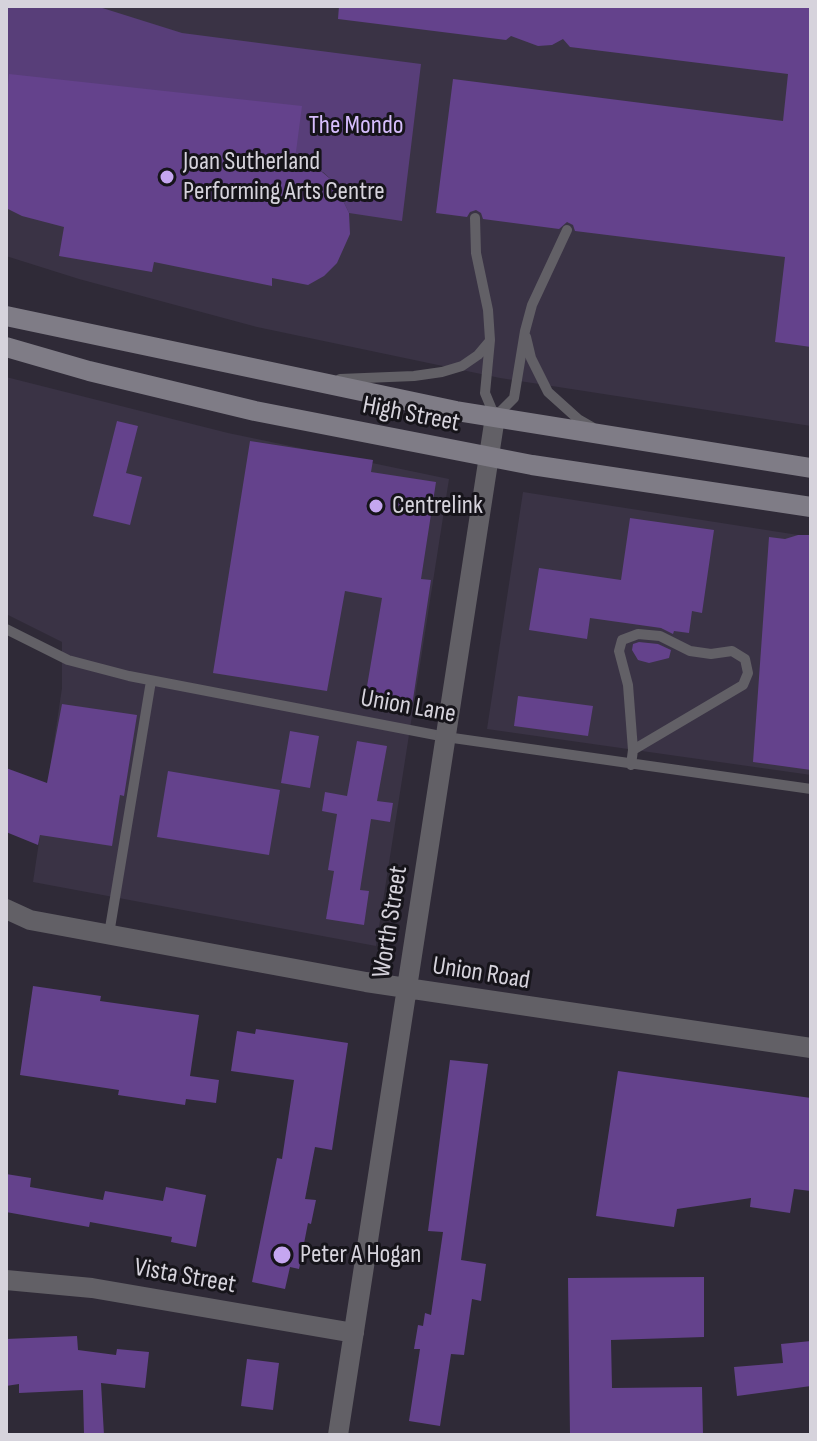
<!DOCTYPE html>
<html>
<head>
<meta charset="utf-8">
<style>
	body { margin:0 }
	#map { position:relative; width:817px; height:1441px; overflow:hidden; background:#2f2a37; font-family:"Sofia Sans Condensed",sans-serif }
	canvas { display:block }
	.frame { position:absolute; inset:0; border:8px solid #d6d3dc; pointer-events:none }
</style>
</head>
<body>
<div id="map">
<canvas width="817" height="1441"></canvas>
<div class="frame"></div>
</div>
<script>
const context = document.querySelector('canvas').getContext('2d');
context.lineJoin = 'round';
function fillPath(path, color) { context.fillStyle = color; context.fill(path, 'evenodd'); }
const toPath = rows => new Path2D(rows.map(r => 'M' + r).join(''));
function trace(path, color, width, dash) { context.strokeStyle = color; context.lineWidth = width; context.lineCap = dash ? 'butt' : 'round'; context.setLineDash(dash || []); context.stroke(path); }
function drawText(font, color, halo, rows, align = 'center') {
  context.font = font + ' "Sofia Sans Condensed",sans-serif'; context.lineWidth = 6; context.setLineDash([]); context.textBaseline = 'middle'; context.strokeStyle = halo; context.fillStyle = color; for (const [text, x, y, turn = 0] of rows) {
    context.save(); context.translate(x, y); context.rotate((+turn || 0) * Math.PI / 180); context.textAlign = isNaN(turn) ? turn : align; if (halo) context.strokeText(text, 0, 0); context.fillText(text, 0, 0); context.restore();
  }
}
fillPath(toPath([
	[6,6,811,6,811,426,500,378,257,327,79,279,6,256],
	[6,377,228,433,449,479,376,946,33,882,62,688,62,642,6,614],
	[523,492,811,537,811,775,487,729]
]), '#3a3345');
fillPath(toPath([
	[6,6,96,6,182,33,421,64,402,221,349,213,334,182,323,172,6,93]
]), '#583e79');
fillPath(toPath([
	[339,6,811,6,811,347,775,342,785,257,575,231,573,225,567,222,559,229,483,219,481,213,476,210,470,212,467,217,436,213,453,79,783,121,788,74,570,47,563,39,552,45,538,46,511,36,506,40,338,19],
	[9,74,302,106,294,167,322,172,334,182,349,213,350,234,337,263,324,276,308,285,272,278,272,286,154,262,152,272,59,256,64,227,22,216,6,208,6,103],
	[117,421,138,426,126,473,142,477,130,525,93,516],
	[250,441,373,460,371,472,436,482,421,579,431,580,412,706,365,698,382,598,345,591,327,691,213,673],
	[630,518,714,530,702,613,692,611,689,633,674,631,673,634,661,628,590,618,587,639,529,630,539,568,621,580],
	[798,535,811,535,811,770,753,762,769,537,785,539],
	[639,642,658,644,671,650,669,658,649,663,638,660,632,650,633,644],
	[518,696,593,706,588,736,514,726],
	[62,704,137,715,124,796,120,795,112,846,40,835,38,845,6,832,6,768,47,783],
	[290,731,319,736,310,788,281,783],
	[357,741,387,746,377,801,393,803,390,822,371,819,360,890,369,891,364,925,326,919,334,871,328,870,337,814,322,811,325,792,347,796],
	[168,771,280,790,269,855,157,837],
	[33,986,101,996,100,1001,199,1015,190,1076,219,1080,216,1103,186,1099,185,1105,118,1095,119,1090,20,1075],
	[256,1029,348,1043,332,1150,315,1147,305,1199,316,1200,311,1224,308,1223,299,1269,290,1267,285,1289,252,1282,277,1158,282,1159,294,1080,231,1071,237,1031,255,1034],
	[450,1060,488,1064,461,1260,486,1264,481,1301,472,1299,464,1355,451,1354,440,1426,409,1421,420,1349,414,1349,418,1325,423,1326,425,1313,431,1315,443,1232,428,1231],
	[618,1071,811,1098,811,1191,794,1189,790,1213,750,1207,751,1198,677,1209,674,1227,596,1216],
	[6,1174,31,1178,30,1187,103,1200,105,1191,163,1201,166,1187,206,1195,196,1247,171,1242,172,1237,90,1222,89,1227,6,1212],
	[704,1277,704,1337,611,1340,612,1388,702,1387,703,1435,570,1435,568,1278],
	[77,1336,78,1350,116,1355,117,1349,149,1352,145,1388,101,1383,104,1435,84,1435,83,1390,19,1393,19,1384,6,1386,6,1339],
	[811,1341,811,1386,737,1396,734,1367,783,1363,781,1344],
	[247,1359,279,1363,273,1410,241,1406]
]), '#64428c');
trace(toPath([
	[475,218,476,253,488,310,490,340,485,393,495,417,514,398,525,331,532,305,567,230],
	[526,337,531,358,548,392,578,419,592,427],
	[340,379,414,376,442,372,462,366,478,355,489,342],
	[6,629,68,660,129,676,446,737,811,789],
	[631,765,633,750,628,685,619,651,622,640,638,634,660,636,690,651,711,654,732,651,745,659,748,673,743,685,633,750],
	[109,934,151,681]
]), '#626066', 10);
trace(toPath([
	[6,909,30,920,366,982,811,1048],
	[6,1280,92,1288,354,1333],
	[338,1435,495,417]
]), '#626066', 20);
trace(toPath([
	[6,316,456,411,811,468],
	[6,347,89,371,255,411,532,465,811,507]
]), '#7f7c86', 20);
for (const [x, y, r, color] of [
	[167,177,8,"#c5a6f0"],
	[376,506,8,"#c5a6f0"],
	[282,1255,10,"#c5a6f0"]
]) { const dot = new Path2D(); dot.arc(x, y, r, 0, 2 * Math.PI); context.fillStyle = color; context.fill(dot); trace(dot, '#16141a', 3); }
drawText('26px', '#d7befd', '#16141a', [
	["The Mondo",356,126]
]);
drawText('26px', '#d6d3dc', '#16141a', [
	["Joan Sutherland",183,162],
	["Performing Arts Centre",183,192],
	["Centrelink",392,506],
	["Peter A Hogan",300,1255]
], 'left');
drawText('26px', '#d6d3dc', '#16141a', [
	["High Street",411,415,11],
	["Union Lane",408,707,10],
	["Worth Street",391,922,-81],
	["Union Road",481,974,9],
	["Vista Street",185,1277,10]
]);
</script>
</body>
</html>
